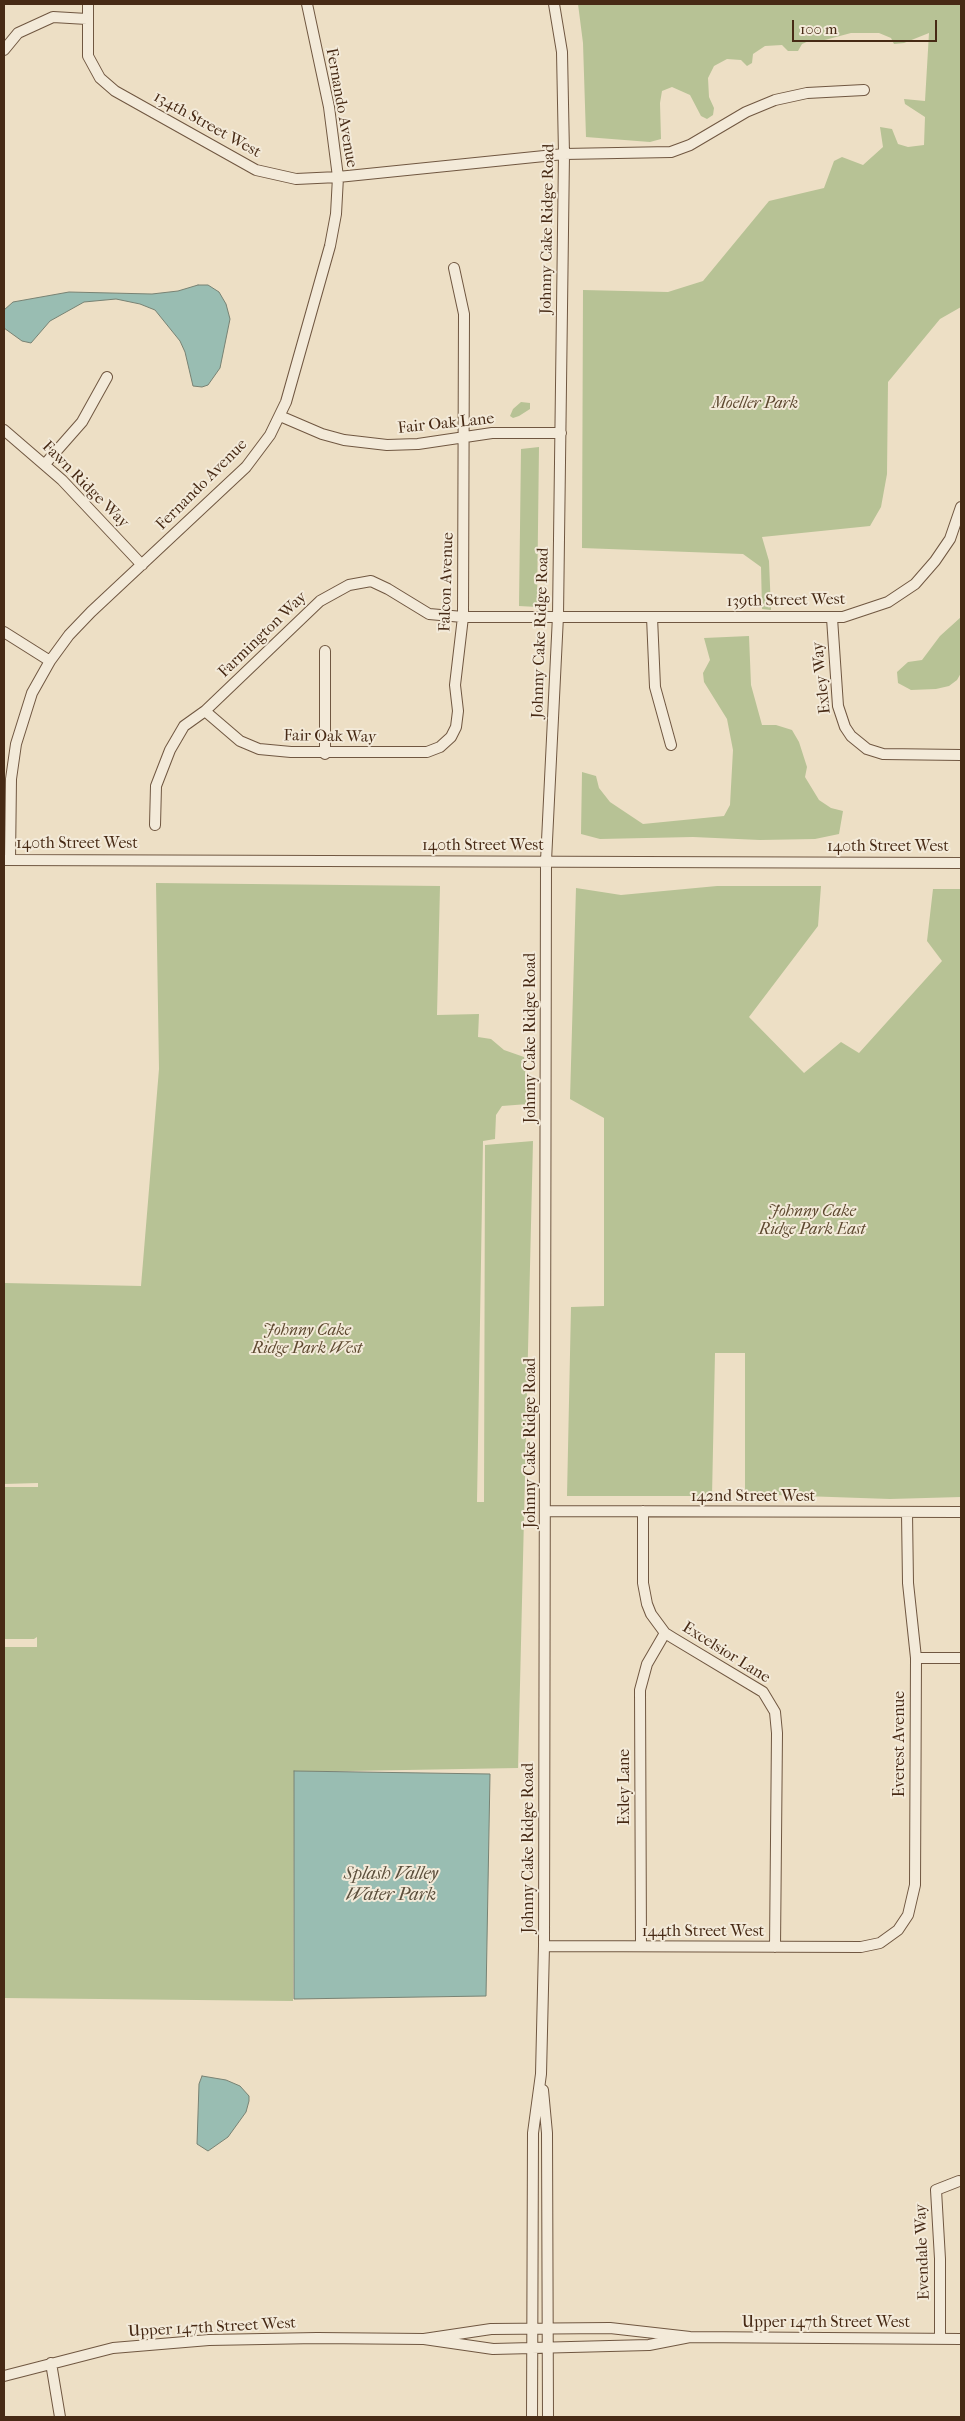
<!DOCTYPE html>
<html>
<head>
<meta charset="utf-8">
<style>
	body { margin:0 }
	#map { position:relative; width:965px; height:2421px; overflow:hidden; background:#eddfc5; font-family:"IM FELL French Canon",serif }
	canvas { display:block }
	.frame { position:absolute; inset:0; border:5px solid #472a15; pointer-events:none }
	.scale { position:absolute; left:792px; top:20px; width:145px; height:22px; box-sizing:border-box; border:2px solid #472a15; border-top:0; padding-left:6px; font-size:15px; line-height:18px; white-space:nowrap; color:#472a15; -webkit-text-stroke:4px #f3ead9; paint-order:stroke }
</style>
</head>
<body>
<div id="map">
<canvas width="965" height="2421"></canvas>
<div class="frame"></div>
<div class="scale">100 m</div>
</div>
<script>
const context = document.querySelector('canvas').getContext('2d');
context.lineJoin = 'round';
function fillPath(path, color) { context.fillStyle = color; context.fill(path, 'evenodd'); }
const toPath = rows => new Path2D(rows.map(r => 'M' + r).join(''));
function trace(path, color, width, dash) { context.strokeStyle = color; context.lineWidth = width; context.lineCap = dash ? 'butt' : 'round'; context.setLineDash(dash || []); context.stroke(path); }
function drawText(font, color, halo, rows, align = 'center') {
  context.font = font + ' "IM FELL French Canon",serif'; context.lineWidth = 4; context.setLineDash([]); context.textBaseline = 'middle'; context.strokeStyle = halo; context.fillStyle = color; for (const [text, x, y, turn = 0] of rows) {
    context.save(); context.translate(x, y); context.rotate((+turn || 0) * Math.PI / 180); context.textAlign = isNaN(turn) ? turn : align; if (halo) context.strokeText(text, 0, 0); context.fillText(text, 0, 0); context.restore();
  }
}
fillPath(toPath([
	[578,4,961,4,961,307,940,319,888,382,887,474,881,507,870,526,762,537,769,561,771,610,762,609,761,567,743,554,582,548,583,290,668,292,703,281,769,201,824,188,834,161,842,157,863,165,883,147,880,127,892,129,898,144,908,147,924,145,925,117,905,104,904,99,925,101,929,33,904,43,894,44,891,38,879,33,851,33,821,41,811,40,802,44,798,51,788,51,782,45,765,46,753,54,752,63,747,66,741,60,727,59,714,66,708,78,709,97,714,108,713,115,707,119,701,116,690,95,672,87,662,91,660,103,661,139,650,142,586,137,583,43],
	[521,402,530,403,530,409,519,416,513,418,510,416,513,409],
	[539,447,537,607,519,606,521,449],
	[961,617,961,673,957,680,949,686,936,689,911,690,898,683,897,672,908,662,922,660,940,636],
	[749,636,751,685,762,725,776,725,792,730,799,742,807,767,805,777,819,800,831,808,843,811,839,834,815,839,760,840,693,837,600,839,581,834,582,772,596,776,599,788,610,802,643,824,724,816,730,805,733,750,727,719,704,682,703,673,710,660,704,638],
	[156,883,440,886,437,1015,479,1014,478,1037,491,1039,504,1050,524,1057,528,1104,502,1106,496,1115,495,1139,483,1141,477,1502,484,1502,485,1145,533,1141,518,1768,294,1772,293,2001,4,1998,4,1647,37,1647,37,1637,34,1639,4,1639,4,1487,38,1487,38,1483,4,1484,4,1283,141,1286,159,1069],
	[717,886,821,886,818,926,749,1017,804,1073,841,1042,859,1053,942,961,927,941,933,889,961,889,961,1497,890,1499,745,1494,745,1353,715,1353,712,1496,567,1496,571,1307,604,1306,604,1118,570,1099,576,888,621,895]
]), '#b7c295');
const water = toPath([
	[198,285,208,285,219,292,226,304,230,319,220,368,208,385,202,387,193,386,185,352,180,341,155,310,140,304,116,299,84,302,50,321,31,343,22,341,4,328,4,310,13,302,69,292,152,294,178,291,198,285],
	[294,1771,490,1774,486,1996,294,1999,294,1771],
	[202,2076,226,2080,240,2086,249,2096,249,2101,246,2112,228,2137,208,2151,197,2144,199,2084,202,2076]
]);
fillPath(water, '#99bdb2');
trace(water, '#788273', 1);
const minor = toPath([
	[88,4,88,56,100,78,115,91,256,170,296,179,338,177,564,154,671,152,690,145,746,112,775,100,807,93,864,90],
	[4,50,18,33,53,17,87,19],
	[280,416,322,434,344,440,387,445,418,444,492,433,561,433],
	[4,430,62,480,142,565],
	[45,464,82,422,107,377],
	[652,617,655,687,671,745],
	[832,618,838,706,845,727,851,736,867,749,883,754,961,755],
	[4,632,50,661],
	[205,711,240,741,259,749,291,752,427,752,440,747,451,737,456,727,458,711,455,685,463,617,464,314,454,268],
	[325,754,325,651],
	[155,825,156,786,170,750,184,726,205,711,320,601,349,585,371,581,388,589,429,614,463,617,843,617,888,602,915,584,935,561,950,539,961,507],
	[5,860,961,863],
	[10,860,11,779,16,744,32,693,50,661,69,635,91,612,246,467,270,435,286,402,330,246,336,214,338,177,329,107,307,4],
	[545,1511,961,1512],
	[643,1511,643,1583,647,1604,651,1614,665,1633,673,1638,763,1692,775,1712,777,1733,775,1947],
	[916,1658,961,1658],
	[544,1946,861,1947,880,1943,898,1930,908,1915,915,1885,916,1658,908,1583,907,1513],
	[641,1946,640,1690,647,1664,665,1633],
	[543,2090,547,2133,548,2417],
	[690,2337,649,2345,493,2349,424,2339,491,2329,610,2328,690,2337,961,2339],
	[940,2338,940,2259,936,2190,959,2181],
	[51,2363,60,2417],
	[4,2376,113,2348,209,2340,317,2338,424,2339],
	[532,2417,533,2133,541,2074,544,1946,546,861,558,616,564,154,562,52,554,4]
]);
trace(minor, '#705741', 12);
trace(minor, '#f3ead9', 10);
drawText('16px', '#472a15', '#f3ead9', [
	["Fernando Avenue",341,108,80],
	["134th Street West",207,125,29],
	["Johnny Cake Ridge Road",548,229,-89],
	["Fair Oak Lane",446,424,-6],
	["Fawn Ridge Way",85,485,45],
	["Fernando Avenue",202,485,-45],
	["Falcon Avenue",447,582,-88],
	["139th Street West",786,601,-1],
	["Johnny Cake Ridge Road",541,633,-88],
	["Farmington Way",263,635,-44],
	["Exley Way",822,678,-96],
	["Fair Oak Way",330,737,1],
	["140th Street West",77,844],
	["140th Street West",483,846],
	["140th Street West",888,847],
	["Johnny Cake Ridge Road",531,1038,-90],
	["Johnny Cake Ridge Road",531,1443,-90],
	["142nd Street West",753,1497],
	["Excelsior Lane",726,1653,32],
	["Everest Avenue",900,1744,-90],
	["Exley Lane",625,1787,-90],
	["Johnny Cake Ridge Road",529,1848,-90],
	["144th Street West",703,1932],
	["Evendale Way",923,2252,-92],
	["Upper 147th Street West",826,2323],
	["Upper 147th Street West",212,2328,-3]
]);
drawText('italic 16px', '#5d482f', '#f3ead9', [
	["Moeller Park",755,404],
	["Johnny Cake",812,1212],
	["Ridge Park East",812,1230],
	["Johnny Cake",307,1331],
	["Ridge Park West",307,1349]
]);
drawText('italic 18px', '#5c4f3c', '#f3ead9', [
	["Splash Valley",391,1875],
	["Water Park",391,1896]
]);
</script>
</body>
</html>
